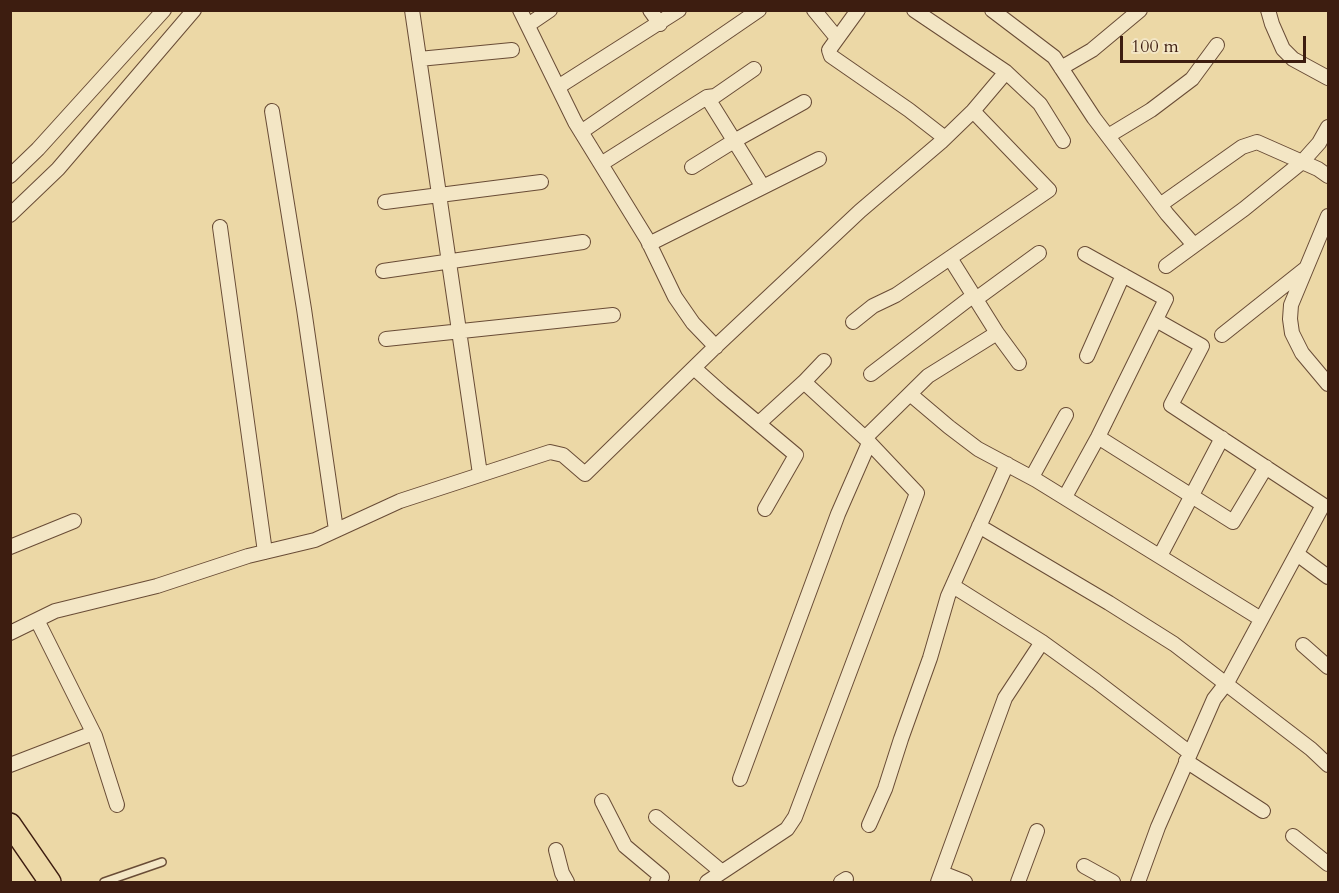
<!DOCTYPE html>
<html>
<head>
<meta charset="utf-8">
<style>
	body { margin:0 }
	#map { position:relative; width:1339px; height:893px; overflow:hidden; background:#ecd8a6; font-family:Cardo,serif }
	canvas { display:block }
	.frame { position:absolute; inset:0; border:12px solid #3d1d10; pointer-events:none }
	.scale { position:absolute; left:1120px; top:36px; width:186px; height:27px; box-sizing:border-box; border:3px solid #3d1d10; border-top:0; padding-left:8px; font-size:18px; line-height:21px; white-space:nowrap; color:#3d1d10; -webkit-text-stroke:4px #f3e6c5; paint-order:stroke }
</style>
</head>
<body>
<div id="map">
<canvas width="1339" height="893"></canvas>
<div class="frame"></div>
<div class="scale">100 m</div>
</div>
<script>
const context = document.querySelector('canvas').getContext('2d');
context.lineJoin = 'round';
const toPath = rows => new Path2D(rows.map(r => 'M' + r).join(''));
function trace(path, color, width, dash) { context.strokeStyle = color; context.lineWidth = width; context.lineCap = dash ? 'butt' : 'round'; context.setLineDash(dash || []); context.stroke(path); }
const service = toPath([
	[104,882,162,862]
]);
const minor = toPath([
	[412,10,480,474],
	[520,10,575,122,647,239,675,297,693,323,716,347],
	[650,10,660,24],
	[814,10,837,38],
	[858,10,829,50,831,56,909,110,945,138],
	[914,10,1006,72,1040,104,1063,141],
	[992,10,1054,57,1094,118,1167,214,1194,245],
	[1268,10,1272,24,1283,49,1293,59,1328,78],
	[528,25,550,10],
	[419,59,512,50],
	[1061,68,1092,50,1140,10],
	[558,87,679,10],
	[707,97,763,187],
	[272,111,304,309,336,530],
	[581,132,759,10],
	[1108,136,1151,110,1192,79,1217,45],
	[601,164,707,97,715,96,754,69],
	[692,167,734,141,804,102],
	[10,176,38,149,164,10],
	[385,202,541,182],
	[1160,205,1242,147,1257,142,1318,169,1328,176],
	[10,215,58,169,194,10],
	[1328,216,1291,305,1290,319,1292,333,1302,353,1328,384],
	[220,227,265,552],
	[649,244,819,159],
	[950,258,997,333,1019,363],
	[1166,266,1244,209,1302,162,1319,143,1328,127],
	[383,271,583,242],
	[976,299,1039,253],
	[853,322,873,306,896,295,1049,190,973,111],
	[1222,335,1305,269],
	[386,339,613,315],
	[1087,356,1123,275],
	[694,368,722,393,796,455,765,509],
	[871,374,974,295],
	[910,394,949,427,978,449,1036,480,1261,619],
	[759,423,804,382,824,361],
	[1098,437,1233,522,1266,467],
	[865,438,928,376,997,333],
	[1032,477,1066,415],
	[1065,497,1098,437,1166,299,1085,254],
	[979,526,1109,603,1174,644,1311,749,1328,765],
	[10,547,74,521],
	[1297,554,1328,577],
	[1160,556,1222,438],
	[953,586,1042,642,1096,681,1190,753],
	[37,620,95,736,117,805],
	[10,633,55,611,157,586,248,556,315,540,400,501,550,452,563,455,585,474,712,350,860,211,941,142,973,111,1006,72],
	[1303,645,1328,667],
	[1186,761,1263,811],
	[10,765,93,733],
	[740,779,838,514,869,443],
	[602,801,625,846,662,877,657,882],
	[656,817,722,872],
	[869,825,885,789,901,739,930,658,948,596,1007,464],
	[1293,836,1328,864],
	[556,850,562,873,567,882],
	[1084,866,1113,882],
	[942,873,965,882],
	[707,882,787,829,795,817,917,493,865,438,804,382],
	[841,882,846,879],
	[938,882,1005,698,1042,642],
	[1018,882,1037,831],
	[1138,882,1158,827,1214,699,1228,681,1323,505,1171,405,1202,346,1156,320]
]);
const primary = toPath([
	[10,824,50,882]
]);
trace(service, '#694c36', 10);
trace(minor, '#694c36', 16);
trace(primary, '#3d1d10', 24);
trace(service, '#f3e6c5', 7);
trace(minor, '#f3e6c5', 14);
trace(primary, '#ecd8a6', 21);
</script>
</body>
</html>
